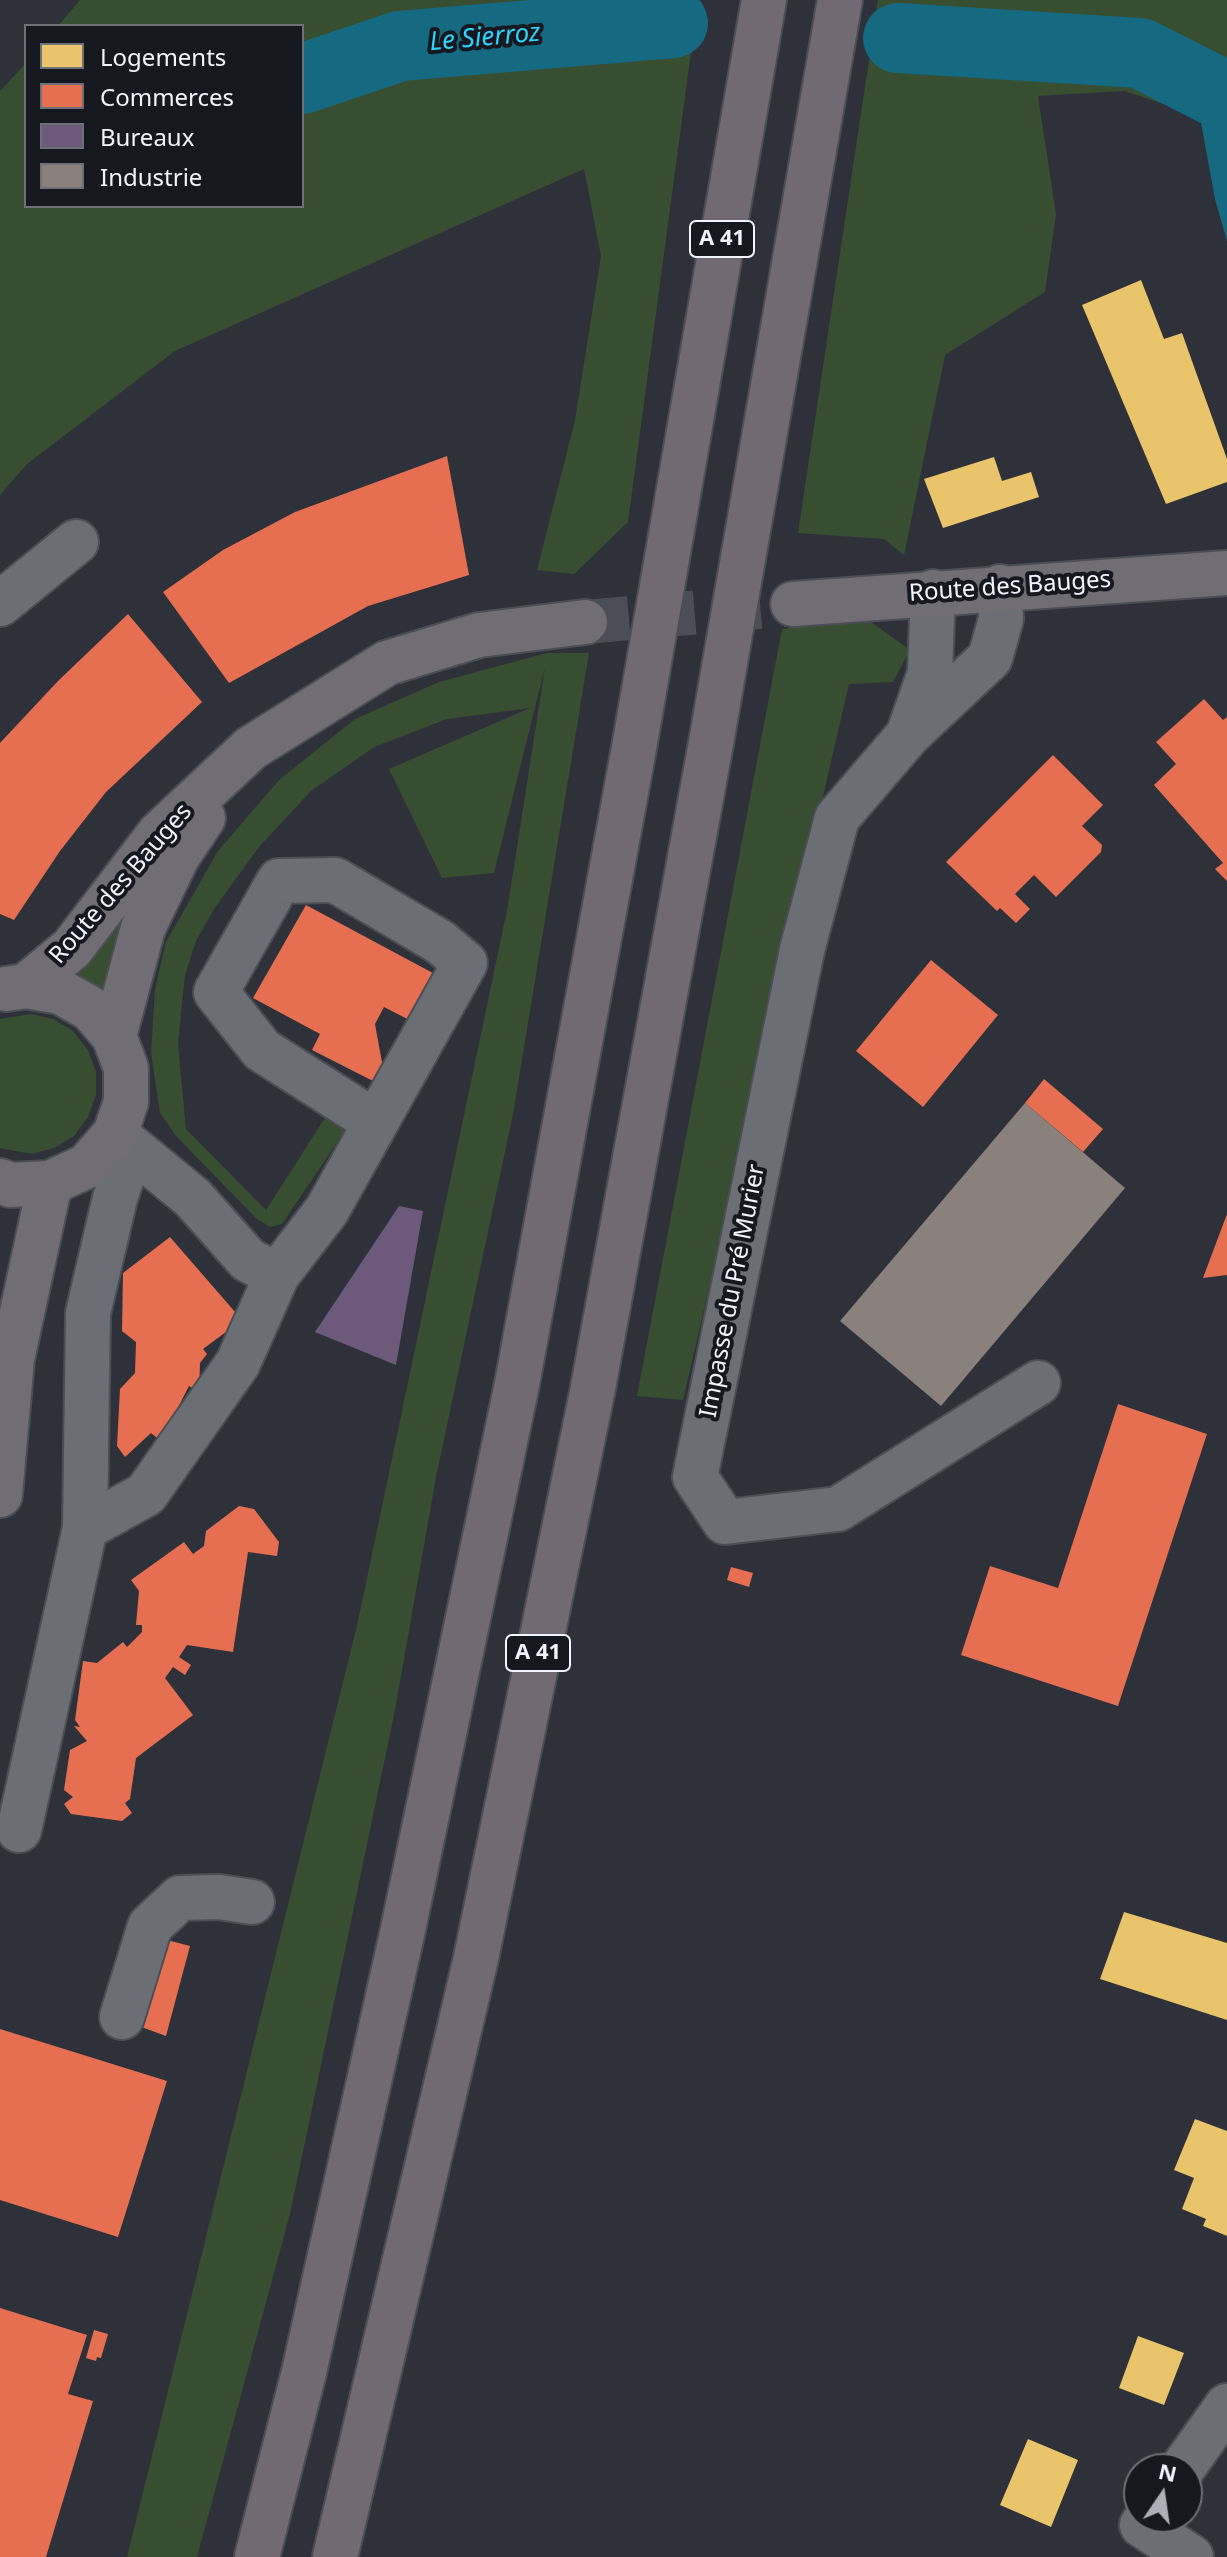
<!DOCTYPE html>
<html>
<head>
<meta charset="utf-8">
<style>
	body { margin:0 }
	#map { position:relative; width:1227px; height:2557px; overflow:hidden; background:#2e313a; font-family:"Noto Sans",sans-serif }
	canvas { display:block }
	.legend { position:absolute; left:24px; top:24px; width:280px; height:184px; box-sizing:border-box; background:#15181e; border:2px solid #6d7078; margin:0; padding:10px 14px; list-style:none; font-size:24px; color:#f1f4fe }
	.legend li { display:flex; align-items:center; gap:16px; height:40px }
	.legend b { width:40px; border:2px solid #6d7078 }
	.north { position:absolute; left:1123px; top:2453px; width:80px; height:80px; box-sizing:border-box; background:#15181e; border:2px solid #6d7078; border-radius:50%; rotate:13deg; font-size:22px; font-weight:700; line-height:32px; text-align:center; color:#f1f4fe }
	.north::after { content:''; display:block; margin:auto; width:28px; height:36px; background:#adb0b9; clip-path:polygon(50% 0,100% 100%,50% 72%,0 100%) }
</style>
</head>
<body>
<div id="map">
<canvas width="1227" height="2557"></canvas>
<ul class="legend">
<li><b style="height:22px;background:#e9c46a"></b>Logements</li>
<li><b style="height:22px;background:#e76f51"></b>Commerces</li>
<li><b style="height:22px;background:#6d597a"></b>Bureaux</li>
<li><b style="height:22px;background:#8a817c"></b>Industrie</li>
</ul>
<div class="north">N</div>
</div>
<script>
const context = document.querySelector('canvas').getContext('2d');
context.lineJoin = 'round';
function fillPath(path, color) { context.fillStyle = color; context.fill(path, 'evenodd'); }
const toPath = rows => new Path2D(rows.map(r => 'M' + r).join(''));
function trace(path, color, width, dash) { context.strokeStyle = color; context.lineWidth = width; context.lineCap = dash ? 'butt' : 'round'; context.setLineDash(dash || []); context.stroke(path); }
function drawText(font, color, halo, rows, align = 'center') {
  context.font = font + ' "Noto Sans",sans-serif'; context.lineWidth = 8; context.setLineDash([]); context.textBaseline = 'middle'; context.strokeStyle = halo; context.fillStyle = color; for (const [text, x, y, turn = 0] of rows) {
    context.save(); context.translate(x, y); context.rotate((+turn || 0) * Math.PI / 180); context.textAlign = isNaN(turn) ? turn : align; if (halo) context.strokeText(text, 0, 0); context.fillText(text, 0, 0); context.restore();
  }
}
fillPath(toPath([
	[80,0,698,0,628,522,574,574,537,570,575,420,601,256,584,169,175,351,27,464,0,495,0,91,26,63,26,206,302,206,302,26,58,26],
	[878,0,1227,0,1227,138,1212,120,1124,91,1038,96,1056,214,1045,292,945,355,904,555,884,539,798,533],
	[864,617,910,650,893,682,849,684,683,1400,637,1396,782,629],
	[547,653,589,653,513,1114,436,1477,395,1710,290,2214,197,2557,127,2557,358,1621,508,905,545,667,494,873,442,878,389,769,530,708,447,719,374,747,311,791,259,847,214,909,196,941,185,975,178,1044,186,1129,266,1210,328,1113,349,1125,282,1224,270,1227,256,1218,176,1136,160,1113,151,1053,155,989,166,942,218,851,279,780,355,719,439,682],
	[110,923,132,931,115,998,70,970],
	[31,1014,53,1019,73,1031,88,1050,96,1072,96,1095,88,1117,74,1136,54,1148,32,1154,0,1148,0,1019]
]), '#374e30');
fillPath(toPath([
	[1157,46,1227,77,1227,241,1215,199,1200,117,1140,53]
]), '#156a81');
fillPath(toPath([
	[1141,280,1164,339,1182,333,1227,459,1227,482,1166,504,1082,305],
	[994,457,1002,481,1031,472,1039,497,943,528,924,479],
	[1124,1912,1227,1943,1227,2020,1100,1979],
	[1195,2119,1227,2131,1227,2236,1203,2226,1206,2219,1182,2209,1194,2178,1174,2170],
	[1138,2336,1184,2353,1164,2405,1119,2388],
	[1028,2439,1078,2460,1051,2527,1000,2505]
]), '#e9c46a');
fillPath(toPath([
	[447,456,469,575,368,606,229,683,163,592,223,550,295,512],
	[128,614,202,702,106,792,60,851,14,920,0,914,0,743,58,681],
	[1204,699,1223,720,1227,717,1227,881,1215,869,1223,863,1154,785,1176,764,1156,742],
	[1053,755,1103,805,1082,826,1102,845,1101,852,1056,897,1034,875,1015,894,1030,909,1016,923,1000,908,997,911,946,862],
	[306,905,444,979,419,1025,384,1007,375,1024,383,1068,375,1082,312,1050,320,1034,253,998],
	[931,960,998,1015,923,1107,856,1051],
	[1044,1079,1103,1129,1083,1152,1025,1103],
	[1227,1214,1227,1275,1203,1278],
	[170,1237,242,1320,203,1349,207,1354,200,1363,199,1392,189,1386,161,1441,151,1433,125,1457,117,1446,120,1389,135,1373,136,1342,122,1331,123,1273],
	[1118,1404,1207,1434,1118,1706,961,1655,990,1566,1058,1588],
	[239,1506,254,1509,279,1542,277,1556,248,1552,233,1652,187,1645,179,1657,191,1665,185,1675,173,1667,165,1678,193,1715,136,1758,130,1799,125,1803,132,1813,122,1821,71,1814,64,1804,73,1797,64,1790,70,1750,87,1741,74,1726,80,1727,75,1720,83,1661,97,1663,123,1642,127,1647,142,1632,142,1625,136,1625,139,1591,131,1580,184,1542,193,1554,204,1546,206,1531],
	[731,1567,753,1573,749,1587,727,1580],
	[167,1940,190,1946,166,2036,136,2025],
	[0,2029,167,2081,118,2237,0,2200],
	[0,2308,87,2335,68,2394,93,2401,46,2557,0,2557],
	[94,2330,108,2334,101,2358,97,2357,96,2361,86,2358]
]), '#e76f51');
fillPath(toPath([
	[399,1206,423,1211,396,1365,315,1332]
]), '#6d597a');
fillPath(toPath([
	[1025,1103,1125,1188,941,1406,840,1321]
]), '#8a817c');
trace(toPath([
	[898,38,1140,53,1227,97],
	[302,79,400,46,673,23]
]), '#156a81', 70);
trace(toPath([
	[585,622,793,604]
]), '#4b4e57', 44, [44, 22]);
const minor = toPath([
	[1000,587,1001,619,990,658,909,734,837,818,802,950,695,1477,725,1522,838,1509,1038,1383],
	[0,604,76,542],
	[910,730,930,673,933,592],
	[115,1134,193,1198,248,1260,277,1275,327,1210,465,963,440,942,335,880,279,881,216,992,262,1050,375,1122],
	[85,1528,146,1494,238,1363,277,1275],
	[19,1830,85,1528,88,1313,115,1198,132,1148],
	[122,2017,150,1926,180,1898,219,1897,252,1902],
	[1182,2469,1227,2406],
	[1142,2525,1191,2557]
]);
const major = toPath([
	[793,604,1227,573],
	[26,986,72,948,159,834,251,748,387,663,479,635,585,622],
	[114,1036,143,928,177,857,203,818],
	[0,1181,10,1185,50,1183,87,1166,115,1134,126,1102,126,1068,114,1036,91,1009,61,992,26,986,6,989],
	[0,1495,12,1359,50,1183]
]);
const highway = toPath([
	[257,2557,304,2372,402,1934,517,1384,634,748,764,0],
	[335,2557,476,1958,593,1388,711,743,840,0]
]);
trace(minor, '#4b4e55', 48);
trace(major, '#4b4e55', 48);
trace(highway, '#4b4e55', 48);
trace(minor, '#6b6e75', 44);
trace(major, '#716d74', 44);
trace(highway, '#716a72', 44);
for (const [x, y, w] of [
	[722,239,64],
	[538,1653,64]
]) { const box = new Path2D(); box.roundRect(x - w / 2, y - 18, w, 36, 6); context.fillStyle = '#15181e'; context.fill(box); trace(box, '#f1f4fe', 2); }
drawText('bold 22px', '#f1f4fe', null, [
	["A 41",722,239],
	["A 41",538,1653]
]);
drawText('24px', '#f1f4fe', '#15181e', [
	["Route des Bauges",1010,587,-4],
	["Route des Bauges",121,884,-49],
	["Impasse du Pré Murier",733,1291,-79]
]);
drawText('italic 26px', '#2cd4fe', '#15181e', [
	["Le Sierroz",485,38,-5]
]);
</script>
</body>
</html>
